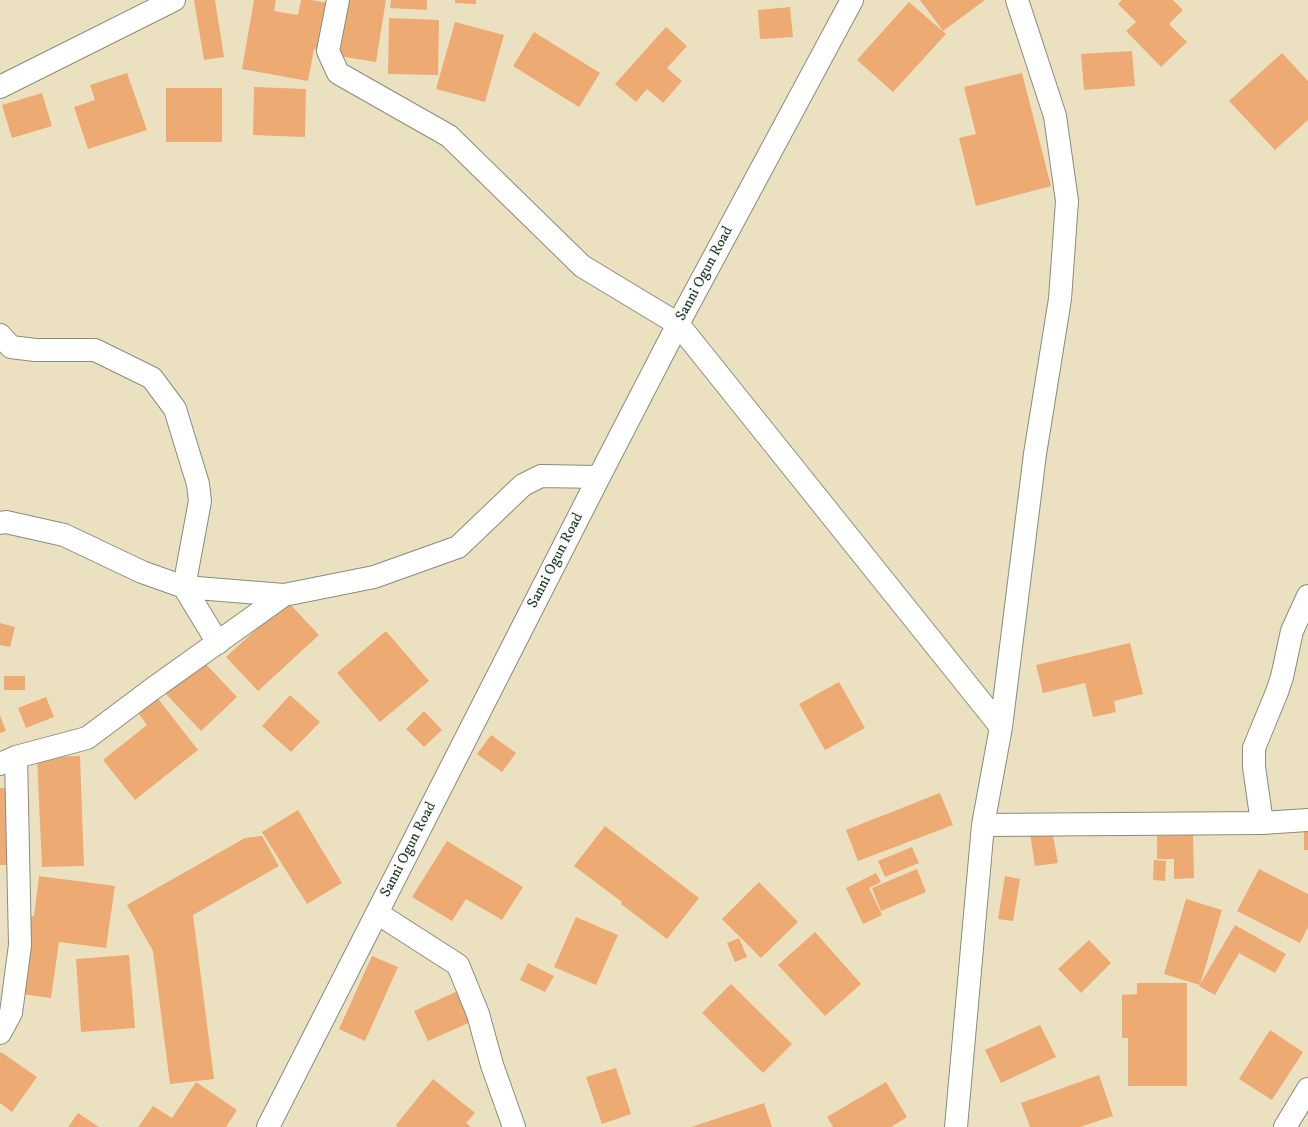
<!DOCTYPE html>
<html>
<head>
<meta charset="utf-8">
<style>
	body { margin:0 }
	canvas { display:block; background:#ebe1c0 }
</style>
</head>
<body>
<canvas width="1308" height="1127"></canvas>
<script>
const context = document.querySelector('canvas').getContext('2d');
context.lineJoin = 'round';
function fillPath(path, color) { context.fillStyle = color; context.fill(path, 'evenodd'); }
const toPath = rows => new Path2D(rows.map(r => 'M' + r).join(''));
function trace(path, color, width, dash) { context.strokeStyle = color; context.lineWidth = width; context.lineCap = dash ? 'butt' : 'round'; context.setLineDash(dash || []); context.stroke(path); }
function drawText(font, color, halo, rows, align = 'center') {
  context.font = font + ' "IM FELL DW Pica",serif'; context.lineWidth = 3; context.setLineDash([]); context.textBaseline = 'middle'; context.strokeStyle = halo; context.fillStyle = color; for (const [text, x, y, turn = 0] of rows) {
    context.save(); context.translate(x, y); context.rotate((+turn || 0) * Math.PI / 180); context.textAlign = isNaN(turn) ? turn : align; if (halo) context.strokeText(text, 0, 0); context.fillText(text, 0, 0); context.restore();
  }
}
fillPath(toPath([
	[194,0,215,0,224,57,204,60],
	[254,0,276,0,274,11,298,15,301,0,311,0,333,4,325,51,314,49,308,81,242,69],
	[348,0,386,0,376,62,338,56],
	[391,0,427,0,427,10,390,8],
	[455,0,476,0,476,4,455,3],
	[920,0,985,0,943,31],
	[1122,0,1173,0,1183,10,1169,24,1187,42,1161,67,1126,31,1136,22,1118,4],
	[909,2,946,34,893,92,857,60],
	[790,7,793,37,760,39,758,10],
	[389,18,439,20,438,75,388,74],
	[455,22,504,35,485,102,436,89],
	[666,27,687,46,667,68,682,81,663,103,647,89,636,102,615,84],
	[534,32,600,73,579,107,513,66],
	[1132,51,1135,86,1084,90,1081,54],
	[1282,53,1308,81,1308,120,1275,150,1229,101],
	[127,73,147,130,88,149,74,107,95,100,90,85],
	[1022,73,1051,186,976,206,959,138,976,134,964,87],
	[254,87,306,89,305,137,253,135],
	[166,88,222,88,222,142,166,142],
	[42,93,52,126,12,138,2,105],
	[287,601,319,635,258,691,226,657],
	[0,623,15,627,10,647,0,645],
	[386,631,429,681,380,722,337,673],
	[1130,643,1143,694,1114,701,1116,712,1093,717,1085,683,1043,693,1036,665],
	[200,658,237,697,201,731,164,692],
	[4,676,25,676,25,690,4,690],
	[839,682,865,728,825,750,799,704],
	[152,691,198,750,135,800,103,760,147,725,133,706],
	[290,695,320,722,291,752,262,726],
	[46,697,54,717,26,728,18,708],
	[424,711,442,730,424,747,406,729],
	[0,715,6,731,0,733],
	[491,735,516,753,502,772,477,754],
	[80,756,84,866,42,867,37,757],
	[0,788,8,788,12,865,0,865],
	[940,793,953,825,858,861,846,830],
	[298,810,342,883,307,904,262,832],
	[605,826,699,898,667,939,621,904,622,902,574,866],
	[1304,827,1308,827,1308,850,1304,850],
	[1052,830,1058,863,1035,866,1030,833],
	[1193,835,1194,878,1174,879,1174,859,1157,859,1157,836],
	[262,836,279,866,193,915,214,1079,170,1084,153,951,127,905,245,838],
	[447,841,523,887,502,920,466,899,452,921,412,897],
	[912,847,919,863,885,877,878,861],
	[1154,860,1166,861,1165,881,1153,880],
	[917,869,926,892,881,911,872,888],
	[1259,869,1308,894,1308,927,1300,943,1237,911],
	[876,873,881,882,869,888,882,915,863,924,846,888],
	[39,876,115,886,106,948,59,942,51,998,21,994,31,916,34,916],
	[1005,876,1020,879,1013,921,998,919],
	[759,882,798,922,761,958,722,919],
	[1186,899,1222,910,1200,985,1164,974],
	[576,917,618,935,596,985,554,967],
	[1235,925,1286,954,1275,973,1239,953,1215,995,1199,986],
	[815,932,861,984,825,1016,778,965],
	[739,938,747,957,735,962,727,943],
	[1089,940,1111,963,1081,993,1058,969],
	[129,955,135,1028,81,1032,76,959],
	[372,956,398,967,365,1041,339,1029],
	[528,963,554,976,545,992,520,980],
	[1137,983,1187,983,1187,1086,1128,1086,1128,1038,1122,1038,1122,995,1137,994],
	[731,984,792,1044,763,1073,702,1013],
	[460,990,473,1021,428,1041,414,1011],
	[1040,1025,1056,1057,1001,1083,985,1050],
	[1270,1030,1303,1052,1272,1100,1239,1079],
	[1,1052,37,1077,12,1112,0,1103,0,1054],
	[616,1068,631,1114,602,1124,586,1077],
	[1099,1075,1113,1116,1080,1127,1030,1127,1021,1103],
	[433,1079,475,1113,466,1123,471,1127,398,1127,396,1125],
	[196,1082,237,1110,226,1127,138,1127,153,1106,172,1118],
	[886,1082,907,1117,891,1127,833,1127,827,1117],
	[764,1103,772,1127,691,1127],
	[78,1113,99,1127,68,1127]
]), '#edaa73');
const minor = toPath([
	[338,0,328,51,338,73,449,136,582,266,678,324,1001,727],
	[0,87,174,0],
	[0,335,11,347,35,350,95,350,152,378,175,409,198,484,200,501,184,587,218,643],
	[0,523,6,522,64,535,142,572,184,587,284,595,374,577,458,547,523,485,541,476,599,477],
	[0,764,16,757,87,738,151,690,284,595],
	[1262,823,1254,767,1254,748,1277,692,1282,677,1292,631,1308,596],
	[983,825,1262,823,1308,820],
	[377,913,458,965,478,1014,492,1065,514,1127],
	[0,1033,11,1013,20,945,16,757],
	[268,1127,599,477,678,324,852,0],
	[956,1127,983,825,1001,727,1035,454,1060,299,1067,201,1055,116,1017,0],
	[1285,1127,1308,1089]
]);
trace(minor, '#858f7a', 24);
trace(minor, '#fff', 22);
drawText('15px', '#1f3d34', '#fdfcf7', [
	["Sanni Ogun Road",705,274,-62],
	["Sanni Ogun Road",556,561,-63],
	["Sanni Ogun Road",409,850,-63]
]);
</script>
</body>
</html>
